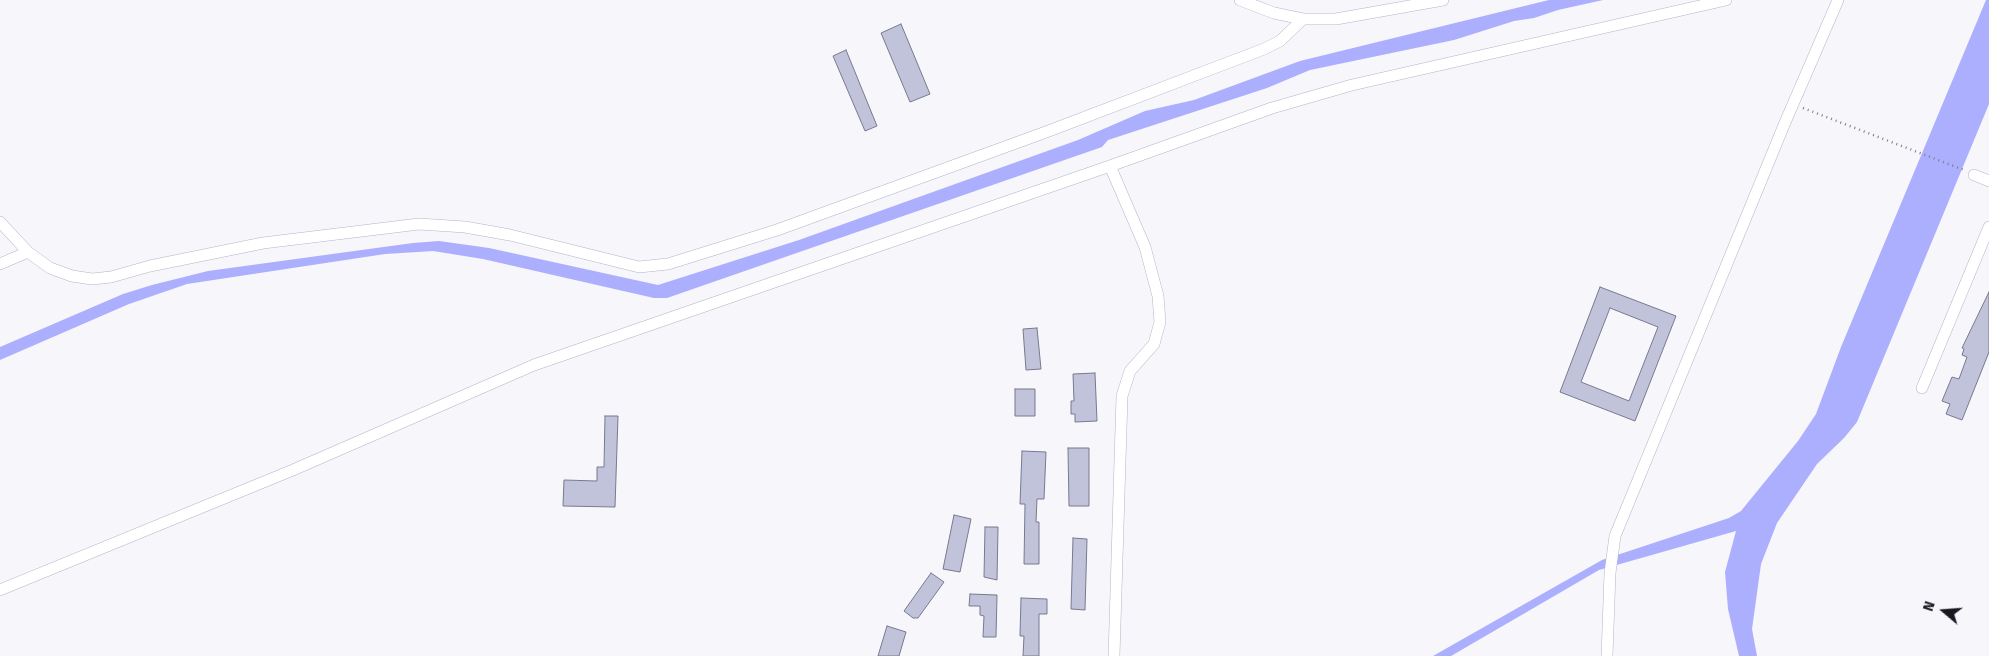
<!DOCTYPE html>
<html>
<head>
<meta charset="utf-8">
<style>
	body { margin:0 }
	#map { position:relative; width:1989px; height:656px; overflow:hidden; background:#f6f6fb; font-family:"Fira Sans",sans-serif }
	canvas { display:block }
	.north { position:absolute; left:1919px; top:586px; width:50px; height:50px; -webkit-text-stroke:4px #f6f6fb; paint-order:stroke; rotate:288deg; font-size:14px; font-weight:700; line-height:20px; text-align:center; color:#181820 }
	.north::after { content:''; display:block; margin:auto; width:18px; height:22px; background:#181820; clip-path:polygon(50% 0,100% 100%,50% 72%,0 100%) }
</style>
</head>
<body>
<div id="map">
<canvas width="1989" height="656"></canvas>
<div class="north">N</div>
</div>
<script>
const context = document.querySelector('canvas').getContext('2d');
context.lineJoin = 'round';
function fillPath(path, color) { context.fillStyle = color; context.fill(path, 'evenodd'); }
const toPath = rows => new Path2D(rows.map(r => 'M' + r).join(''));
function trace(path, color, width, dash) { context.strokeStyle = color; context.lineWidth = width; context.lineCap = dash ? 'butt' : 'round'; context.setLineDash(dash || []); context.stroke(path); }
fillPath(toPath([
	[1549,0,1603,0,1558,10,1534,18,1514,21,1454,40,1310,70,1267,88,1108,140,1102,147,667,298,654,298,483,259,433,251,385,254,187,284,129,304,0,360,0,347,123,294,152,285,208,271,413,243,439,241,489,248,658,285,799,240,1078,140,1145,111,1194,100,1300,61],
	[1986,0,1989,0,1989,104,1857,422,1844,438,1817,464,1777,523,1761,564,1752,629,1757,656,1739,656,1728,609,1725,572,1736,531,1599,570,1451,656,1433,656,1602,560,1729,518,1741,511,1798,441,1816,414,1841,347]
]), '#acaefe');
const building = toPath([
	[901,24,930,94,910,102,881,33,901,24],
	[846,50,877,126,865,131,833,56,846,50],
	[1600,287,1676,316,1635,421,1560,392,1600,287],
	[1610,308,1658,327,1629,401,1581,382,1610,308],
	[1989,292,1989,352,1962,420,1946,414,1950,404,1942,401,1952,377,1959,379,1967,357,1962,355,1964,349,1962,348,1989,292],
	[1037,328,1041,369,1026,370,1023,329,1037,328],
	[1095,373,1097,421,1075,422,1075,414,1071,414,1071,401,1074,401,1073,374,1095,373],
	[1015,389,1035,389,1035,416,1015,416,1015,389],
	[605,416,618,416,615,507,563,506,564,480,597,481,597,467,604,467,605,416],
	[1068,448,1089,448,1089,506,1069,506,1068,448],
	[1022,451,1046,452,1044,499,1037,499,1036,522,1039,522,1039,564,1024,564,1025,504,1020,504,1022,451],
	[954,515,971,519,960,572,943,569,954,515],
	[985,527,998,527,997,580,984,577,985,527],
	[1073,538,1087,539,1085,610,1071,609,1073,538],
	[931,573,944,582,918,618,913,618,904,611,931,573],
	[970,594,997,595,996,637,983,637,984,616,980,615,980,606,969,606,970,594],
	[1021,598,1047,599,1047,614,1039,614,1039,656,1023,656,1024,636,1020,636,1021,598],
	[887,626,906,632,899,656,878,656,887,626]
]);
fillPath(building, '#c1c3db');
trace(building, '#78798f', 1);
const street = toPath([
	[1240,0,1274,13,1303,19,1336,19,1443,0],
	[1110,166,1145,247,1158,296,1160,322,1154,344,1130,371,1122,396,1114,656],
	[1974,175,1989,181],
	[0,222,28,252,50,268,72,276,92,279,111,277,150,266,263,243,419,224,465,227,510,235,639,267,668,264,777,230,1046,132,1264,49,1280,41,1303,19],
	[0,264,28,252],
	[1922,388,1989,227],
	[0,590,293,470,534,365,1110,166,1272,108,1352,85,1726,0],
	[1607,656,1610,573,1615,536,1784,125,1838,0]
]);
trace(street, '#b3b5cc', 12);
trace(toPath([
	[1803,108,1964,170]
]), '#7d7d84', 2.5, [1, 4]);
trace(street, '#fff', 11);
</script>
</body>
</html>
